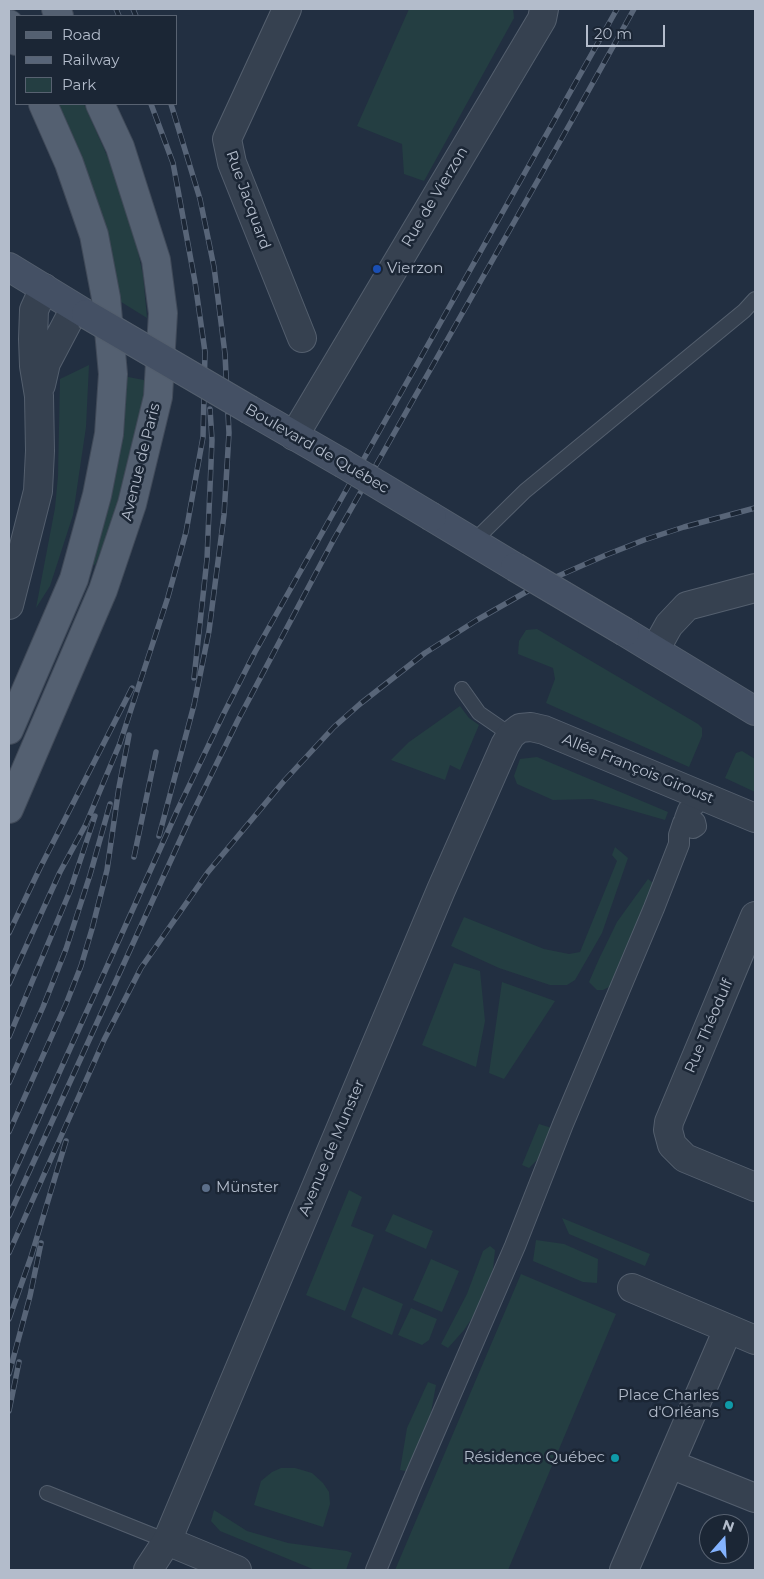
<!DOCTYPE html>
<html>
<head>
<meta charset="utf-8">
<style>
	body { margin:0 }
	#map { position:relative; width:764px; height:1579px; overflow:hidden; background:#222f41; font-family:Montserrat,sans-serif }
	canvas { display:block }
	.frame { position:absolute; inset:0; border:10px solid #b3bccb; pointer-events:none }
	.legend { position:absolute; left:15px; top:15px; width:162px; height:90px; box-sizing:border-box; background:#1b2635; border:1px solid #586271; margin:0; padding:6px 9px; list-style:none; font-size:15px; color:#b3bccb }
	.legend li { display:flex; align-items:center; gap:10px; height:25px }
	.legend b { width:25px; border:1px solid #586271 }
	.north { position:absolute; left:699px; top:1514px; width:50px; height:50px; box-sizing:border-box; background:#1b2635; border:1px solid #586271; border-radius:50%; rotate:19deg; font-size:14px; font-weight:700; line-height:20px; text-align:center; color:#b3bccb }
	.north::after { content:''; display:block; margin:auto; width:18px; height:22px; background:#84b3ff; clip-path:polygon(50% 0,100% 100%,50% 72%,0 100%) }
	.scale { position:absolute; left:586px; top:25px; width:79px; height:22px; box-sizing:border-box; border:2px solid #b3bccb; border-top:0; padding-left:6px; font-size:15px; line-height:18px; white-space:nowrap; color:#b3bccb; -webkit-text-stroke:4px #1b2635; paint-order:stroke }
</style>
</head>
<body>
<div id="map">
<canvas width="764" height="1579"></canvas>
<div class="frame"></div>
<ul class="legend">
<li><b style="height:6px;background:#546071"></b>Road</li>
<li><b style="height:6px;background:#586578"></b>Railway</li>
<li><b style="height:14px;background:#243e42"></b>Park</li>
</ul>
<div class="north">N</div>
<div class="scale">20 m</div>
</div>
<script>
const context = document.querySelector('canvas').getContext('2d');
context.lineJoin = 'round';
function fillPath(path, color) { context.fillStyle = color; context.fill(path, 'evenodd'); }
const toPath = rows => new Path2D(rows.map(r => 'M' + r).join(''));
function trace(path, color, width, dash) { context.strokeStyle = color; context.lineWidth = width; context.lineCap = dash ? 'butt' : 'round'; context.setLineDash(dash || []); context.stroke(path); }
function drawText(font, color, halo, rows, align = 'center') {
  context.font = font + ' Montserrat,sans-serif'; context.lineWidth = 5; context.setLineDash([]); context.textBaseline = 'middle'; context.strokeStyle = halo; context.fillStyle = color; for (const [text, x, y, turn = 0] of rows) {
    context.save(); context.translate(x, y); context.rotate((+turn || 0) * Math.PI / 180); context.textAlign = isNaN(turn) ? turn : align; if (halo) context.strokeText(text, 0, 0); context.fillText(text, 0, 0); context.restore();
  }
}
fillPath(toPath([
	[409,9,513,9,514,18,424,181,404,174,402,144,357,126],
	[56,104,84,104,113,169,135,238,143,275,147,318,118,300,103,225,90,182],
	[89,365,86,427,73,515,50,586,36,608,55,508,58,476,60,379],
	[123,376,144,380,144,404,111,526,95,565,90,563],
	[537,629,698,724,702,728,702,736,689,767,546,703,555,679,553,668,518,654,519,641,526,630],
	[460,706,469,718,479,725,460,770,450,765,445,780,391,760,409,742],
	[742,751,755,759,755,792,725,778,736,753],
	[537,757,668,812,665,820,592,799,553,800,517,784,514,776,520,759],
	[615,847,628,858,602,933,575,980,567,985,550,985,499,968,451,946,464,917,544,949,569,954,580,952,617,861,612,855],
	[648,879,653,883,615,984,603,990,597,990,589,982,599,959,617,922],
	[454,963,480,971,485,1021,476,1067,422,1045],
	[502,982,555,1001,504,1079,489,1073],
	[539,1124,555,1129,537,1160,529,1168,522,1165],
	[349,1190,362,1197,351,1226,374,1235,345,1311,306,1295],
	[393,1214,433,1231,426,1249,385,1231],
	[562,1218,650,1254,645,1266,569,1234],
	[536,1240,564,1244,598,1259,597,1283,583,1282,533,1261],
	[490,1246,495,1250,492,1279,478,1309,464,1330,448,1348,441,1344,467,1294,483,1251],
	[431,1259,459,1271,442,1312,413,1300],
	[521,1274,616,1314,508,1570,395,1570],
	[363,1287,403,1304,392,1335,351,1317],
	[411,1308,437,1319,429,1340,422,1345,398,1335],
	[428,1382,436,1385,430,1418,410,1472,400,1470,407,1428],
	[281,1468,295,1468,312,1473,323,1483,329,1492,330,1504,323,1527,254,1505,261,1481,272,1472],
	[214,1510,247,1531,288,1543,347,1551,352,1553,346,1570,315,1570,220,1531,211,1521]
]), '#243e42');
const service = toPath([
	[473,542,525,491,744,311,755,299],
	[462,689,479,713,511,735],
	[47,1493,167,1541]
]);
const pedestrian = toPath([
	[376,1570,411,1486,515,1246,563,1124,654,908,679,844,679,835,683,823,693,828,696,826,695,822,685,818,688,810,695,805]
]);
const minor = toPath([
	[287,9,227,139,232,163,302,338],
	[41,385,46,363,75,308],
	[294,436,542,19,544,9],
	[9,605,38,491,40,451,39,396,34,366,33,339,34,310,44,288],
	[655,650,669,625,687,606,755,588],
	[755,916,669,1122,668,1130,672,1145,685,1158,755,1187],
	[632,1288,755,1340],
	[670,1464,755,1498],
	[167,1541,237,1570],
	[148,1570,167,1541,441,890,505,745,511,735,520,728,531,727,544,730,755,818],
	[624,1570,728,1329]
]);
const secondary = toPath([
	[9,267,86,314],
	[250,410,342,463],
	[432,517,515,567],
	[625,632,755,711]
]);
const primary = toPath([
	[56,9,59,16],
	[9,24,16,41],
	[9,730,74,579,97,495,109,434,113,374,106,298,94,235,69,163,43,104],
	[9,809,103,590,132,504,158,397,163,313,156,260,120,147,100,104]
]);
trace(service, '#545f6e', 16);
trace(pedestrian, '#545f6e', 22);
trace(minor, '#545f6e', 30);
trace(secondary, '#545f6e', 30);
trace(primary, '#404a59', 30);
trace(service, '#364150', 14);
trace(pedestrian, '#364150', 20);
trace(minor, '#364150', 28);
trace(secondary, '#445064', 28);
trace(primary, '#546071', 28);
const rail = toPath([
	[116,9,119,16],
	[133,9,136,16],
	[194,678,207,559,212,440,210,409],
	[159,836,194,705,209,631,224,515,229,433,225,354,214,267,200,199,171,104],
	[134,857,156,752],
	[9,933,40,868,132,688],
	[9,984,60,872,86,824,120,743,168,597,186,532,203,437,205,352,195,282,173,163,151,104],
	[9,1037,70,891,95,816],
	[9,1083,43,1007,66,949,90,875,110,804],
	[9,1132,66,1004,81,966,92,929,107,870,119,787,129,735],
	[9,1184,178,809,223,715,255,652,617,9],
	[9,1216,191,816,238,720,334,539,571,122,634,9],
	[9,1253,104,1040,141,968,208,872,284,781,334,727,360,704,425,653,477,620,540,584,606,555,644,540,684,527,755,508],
	[9,1319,31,1257,66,1141],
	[9,1374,30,1296,41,1243],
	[9,1411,19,1362]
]);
trace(rail, '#586578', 5.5);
trace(rail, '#1b2635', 4, [11]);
const secondaryBridge = toPath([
	[86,314,250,410],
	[342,463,432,517],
	[515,567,625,632]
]);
trace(secondaryBridge, '#545f6e', 30, []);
trace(secondaryBridge, '#445064', 28);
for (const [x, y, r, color] of [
	[377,269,5,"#1a4fb4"],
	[206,1188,5,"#5c6f8a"],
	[729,1405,5,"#0f9aa8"],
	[615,1458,5,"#0f9aa8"]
]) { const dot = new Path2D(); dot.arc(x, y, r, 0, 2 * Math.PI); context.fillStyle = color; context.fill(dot); trace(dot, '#1b2635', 2); }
drawText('15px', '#b3bccb', '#1b2635', [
	["Rue de Vierzon",435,197,-59],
	["Rue Jacquard",248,200,70],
	["Boulevard de Québec",317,449,30],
	["Avenue de Paris",141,462,-76],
	["Allée François Giroust",638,769,22],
	["Rue Théodulf",709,1026,-67],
	["Avenue de Munster",332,1148,-67]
]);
drawText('15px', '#b3bccb', '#1b2635', [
	["Vierzon",387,269],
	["Münster",216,1188],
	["Place Charles",719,1396,"right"],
	["d'Orléans",719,1413,"right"],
	["Résidence Québec",605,1458,"right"]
], 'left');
</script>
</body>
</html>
